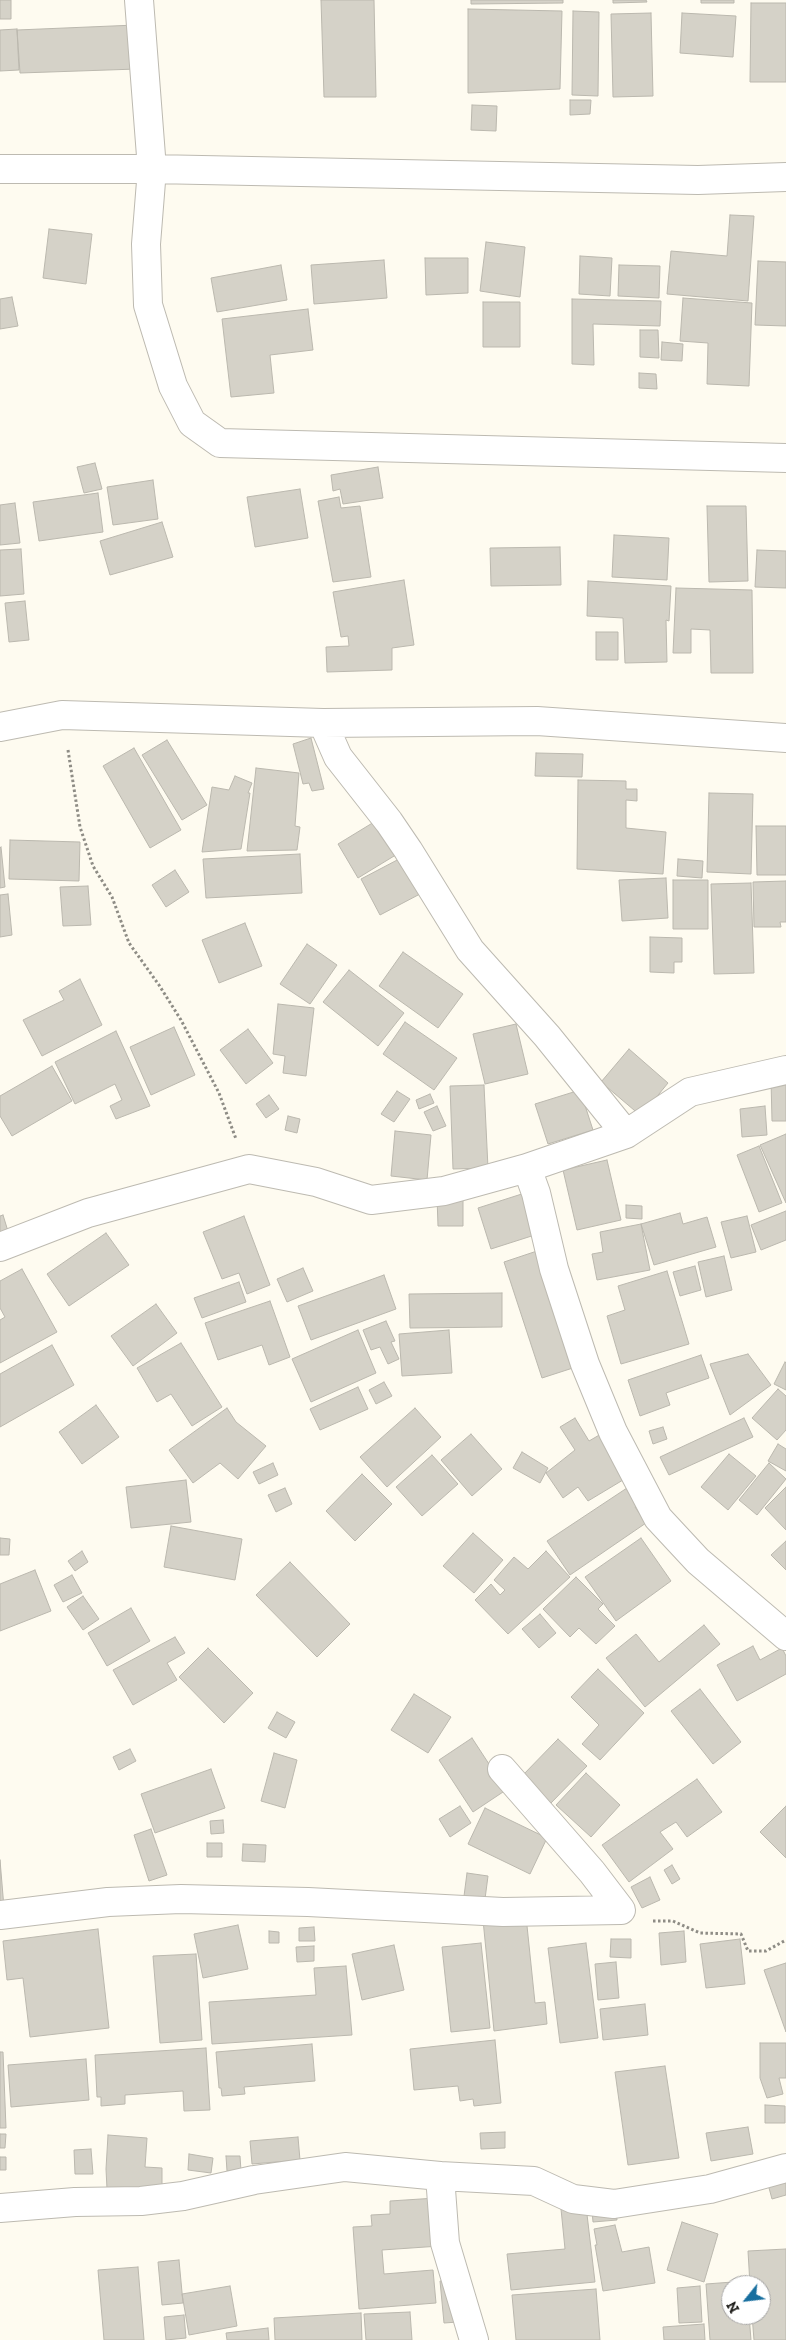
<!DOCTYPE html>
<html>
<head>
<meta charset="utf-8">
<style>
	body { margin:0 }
	#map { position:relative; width:786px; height:2340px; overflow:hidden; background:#fefbf0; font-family:"Zilla Slab",serif }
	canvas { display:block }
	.north { position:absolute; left:721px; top:2275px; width:50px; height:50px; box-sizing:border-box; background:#fff; border:1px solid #a5a4a3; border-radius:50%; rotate:241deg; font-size:14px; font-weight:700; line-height:20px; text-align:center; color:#1d1c19 }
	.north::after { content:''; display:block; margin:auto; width:18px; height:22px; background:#186f9f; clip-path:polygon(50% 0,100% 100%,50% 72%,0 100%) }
</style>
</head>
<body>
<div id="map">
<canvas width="786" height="2340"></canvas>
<div class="north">N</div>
</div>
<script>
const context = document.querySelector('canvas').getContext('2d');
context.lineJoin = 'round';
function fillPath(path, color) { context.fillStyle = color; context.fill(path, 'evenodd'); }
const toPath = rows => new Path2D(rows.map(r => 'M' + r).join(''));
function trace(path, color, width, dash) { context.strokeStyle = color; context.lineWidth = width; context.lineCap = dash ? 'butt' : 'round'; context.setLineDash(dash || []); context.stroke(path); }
const building = toPath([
	[0,0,11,0,11,19,0,19,0,0],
	[321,0,374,0,376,97,324,97,321,0],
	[471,0,563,0,563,3,471,4,471,0],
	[613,0,646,0,647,2,613,3,613,0],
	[701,0,734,0,734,3,701,3,701,0],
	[751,3,786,3,786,82,750,82,751,3],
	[468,9,562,11,560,89,468,93,468,9],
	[573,11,599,12,598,96,572,95,573,11],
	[651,13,653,96,613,97,611,14,651,13],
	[682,13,736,16,733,57,680,53,682,13],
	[136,25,137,69,20,73,17,30,136,25],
	[17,29,19,70,0,71,0,30,17,29],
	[570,100,591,100,590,114,570,115,570,100],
	[472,105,497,106,496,131,471,130,472,105],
	[730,215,754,216,748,301,667,294,671,251,727,256,730,215],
	[49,229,92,234,86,284,43,278,49,229],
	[486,242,525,247,520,297,480,291,486,242],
	[580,256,612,258,610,296,579,294,580,256],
	[425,258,468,258,468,293,426,295,425,258],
	[384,260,387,298,314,304,311,265,384,260],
	[758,261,786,262,786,326,755,325,758,261],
	[281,265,287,300,217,312,211,278,281,265],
	[619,265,660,266,659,298,618,296,619,265],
	[12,297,18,326,0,329,0,299,12,297],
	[683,298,752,303,749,386,707,384,708,343,680,341,683,298],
	[572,299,661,301,660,326,593,324,594,365,572,364,572,299],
	[483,302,520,302,520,347,483,347,483,302],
	[308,309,313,350,270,355,274,393,231,397,222,319,308,309],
	[640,330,658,330,659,358,640,357,640,330],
	[662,342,683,344,682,361,661,360,662,342],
	[639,373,656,374,657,389,639,388,639,373],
	[95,463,102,489,84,493,77,467,95,463],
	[378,467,383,498,343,504,340,489,333,491,331,475,378,467],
	[153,480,158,519,113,525,107,487,153,480],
	[300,489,308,538,255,547,247,497,300,489],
	[98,493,103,532,39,541,33,502,98,493],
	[339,497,341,508,360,506,371,577,333,582,318,501,339,497],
	[15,503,20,543,0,545,0,505,15,503],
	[707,506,746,506,748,581,709,582,707,506],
	[162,522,173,557,110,575,100,541,162,522],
	[614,535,669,538,667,580,612,577,614,535],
	[560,547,561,585,491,586,490,548,560,547],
	[21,549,24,594,0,596,0,550,21,549],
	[757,550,786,551,786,588,755,587,757,550],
	[404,580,414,645,392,648,392,670,327,672,326,647,349,646,348,636,341,637,333,592,404,580],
	[588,581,671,586,669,621,666,620,667,662,625,663,623,618,587,616,588,581],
	[676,588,752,590,753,673,711,673,710,630,691,629,691,653,673,653,676,588],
	[25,601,29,640,9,642,5,603,25,601],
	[596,632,618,632,618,660,596,660,596,632],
	[311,738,324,789,312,791,309,783,303,784,293,744,311,738],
	[167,740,207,805,182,820,142,755,167,740],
	[134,748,181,830,150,848,103,766,134,748],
	[536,753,583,754,582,777,535,776,536,753],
	[256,768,299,773,295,826,300,827,297,850,247,851,256,768],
	[235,776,252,783,248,793,250,793,241,849,202,852,212,787,229,790,235,776],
	[578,780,626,781,626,789,637,789,637,801,626,800,626,828,666,832,663,874,577,869,578,780],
	[709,793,753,794,751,874,707,872,709,793],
	[379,819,399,853,358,878,338,844,379,819],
	[756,826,786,826,786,875,757,875,756,826],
	[10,840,80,842,79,881,9,879,10,840],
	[1,847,5,887,0,888,0,848,1,847],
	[300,854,302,893,206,898,203,859,300,854],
	[401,858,420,894,380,915,361,879,401,858],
	[678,859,703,861,702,878,677,876,678,859],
	[175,870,189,892,166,907,152,885,175,870],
	[666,878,668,918,622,921,619,880,666,878],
	[673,880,708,880,708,929,673,929,673,880],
	[786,881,786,922,780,922,781,927,754,927,753,882,786,881],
	[751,883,754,973,714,974,711,884,751,883],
	[88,886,91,925,63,926,60,887,88,886],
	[8,894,12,935,0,937,0,895,8,894],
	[245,923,262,966,219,983,202,940,245,923],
	[650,937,682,938,682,962,674,962,674,973,650,972,650,937],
	[307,944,337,965,310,1004,280,984,307,944],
	[403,952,463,994,438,1028,379,986,403,952],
	[349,970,404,1013,378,1046,323,1002,349,970],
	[80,979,102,1025,42,1056,23,1020,64,1000,59,991,80,979],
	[278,1004,314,1008,306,1076,283,1073,285,1056,273,1054,278,1004],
	[405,1022,457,1058,434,1090,383,1054,405,1022],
	[516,1024,528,1074,485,1084,473,1034,516,1024],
	[174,1027,195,1075,151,1095,130,1047,174,1027],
	[248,1029,273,1063,246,1084,220,1050,248,1029],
	[116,1031,150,1106,116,1119,110,1106,122,1100,115,1084,75,1104,55,1062,116,1031],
	[629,1049,668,1083,641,1116,601,1082,629,1049],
	[52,1066,72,1101,12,1136,0,1116,0,1096,52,1066],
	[786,1079,786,1121,772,1121,771,1080,786,1079],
	[484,1085,488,1168,453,1169,450,1086,484,1085],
	[580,1090,593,1130,548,1144,535,1104,580,1090],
	[397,1091,410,1099,394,1122,381,1114,397,1091],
	[430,1094,434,1103,419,1109,416,1100,430,1094],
	[269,1095,279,1109,266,1118,256,1104,269,1095],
	[437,1106,446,1126,433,1131,424,1112,437,1106],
	[765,1106,767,1135,742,1137,740,1109,765,1106],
	[288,1116,300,1119,297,1133,285,1130,288,1116],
	[395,1131,431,1135,427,1180,391,1176,395,1131],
	[786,1134,786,1203,760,1145,786,1134],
	[759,1146,782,1203,759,1212,737,1155,759,1146],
	[607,1160,621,1220,577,1230,563,1170,607,1160],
	[528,1192,541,1233,491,1249,478,1208,528,1192],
	[437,1197,463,1197,463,1226,438,1226,437,1197],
	[626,1205,642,1206,642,1219,626,1218,626,1205],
	[786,1211,786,1240,761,1250,751,1225,786,1211],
	[680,1213,683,1224,707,1217,716,1247,654,1265,641,1224,680,1213],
	[3,1215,11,1241,0,1245,0,1216,3,1215],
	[244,1216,270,1285,247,1294,239,1273,222,1279,203,1232,244,1216],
	[747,1216,756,1252,731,1258,721,1222,747,1216],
	[641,1224,650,1270,597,1280,592,1254,603,1252,600,1232,641,1224],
	[106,1233,129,1265,69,1306,47,1274,106,1233],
	[540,1250,579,1366,542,1378,504,1262,540,1250],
	[724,1256,732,1290,706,1297,698,1262,724,1256],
	[695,1266,701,1290,680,1296,673,1272,695,1266],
	[303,1268,313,1291,287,1302,277,1279,303,1268],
	[22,1269,57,1332,0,1363,0,1320,5,1317,0,1308,0,1281,22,1269],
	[667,1271,689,1344,621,1364,607,1316,625,1310,618,1286,667,1271],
	[384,1275,396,1309,311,1340,298,1306,384,1275],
	[239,1282,246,1302,202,1318,194,1298,239,1282],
	[502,1293,502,1327,410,1328,409,1294,502,1293],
	[270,1301,290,1357,269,1365,262,1345,218,1360,205,1323,270,1301],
	[156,1304,177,1333,133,1366,111,1336,156,1304],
	[386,1321,395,1341,391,1342,399,1359,388,1364,380,1347,371,1350,363,1330,386,1321],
	[358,1330,376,1373,311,1402,292,1359,358,1330],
	[449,1330,452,1373,402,1376,399,1334,449,1330],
	[181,1343,222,1407,192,1426,171,1394,157,1402,137,1368,181,1343],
	[52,1345,74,1385,0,1427,0,1374,52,1345],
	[748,1354,771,1385,730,1415,710,1364,748,1354],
	[701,1355,709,1378,666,1393,670,1405,640,1416,628,1380,701,1355],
	[785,1362,786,1363,786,1390,774,1384,785,1362],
	[384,1382,392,1396,376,1404,369,1390,384,1382],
	[358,1387,368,1409,320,1430,310,1409,358,1387],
	[778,1389,786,1396,786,1430,777,1440,752,1418,778,1389],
	[96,1405,119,1437,82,1464,59,1432,96,1405],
	[227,1408,236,1422,266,1446,238,1479,220,1463,193,1483,169,1450,227,1408],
	[415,1408,441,1437,387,1487,360,1457,415,1408],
	[575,1418,589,1441,601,1434,628,1477,588,1501,578,1487,563,1498,546,1473,575,1450,560,1427,575,1418],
	[744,1418,753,1437,669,1475,660,1457,744,1418],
	[663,1427,667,1439,653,1444,649,1431,663,1427],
	[471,1434,502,1469,472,1496,441,1460,471,1434],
	[778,1444,786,1449,786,1471,768,1461,778,1444],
	[522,1452,548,1468,540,1483,513,1468,522,1452],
	[729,1454,756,1476,728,1510,701,1487,729,1454],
	[432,1455,458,1484,422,1516,396,1487,432,1455],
	[273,1463,278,1475,259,1484,253,1472,273,1463],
	[769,1463,786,1479,757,1515,739,1500,769,1463],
	[362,1474,392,1504,355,1541,326,1511,362,1474],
	[186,1480,191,1522,131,1528,126,1487,186,1480],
	[630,1486,641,1503,635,1507,646,1523,570,1575,547,1541,630,1486],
	[786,1487,786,1530,765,1508,786,1487],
	[285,1488,292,1504,276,1512,268,1495,285,1488],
	[171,1526,242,1539,235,1580,164,1567,171,1526],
	[473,1533,503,1560,474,1593,443,1566,473,1533],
	[0,1538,10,1539,9,1555,0,1555,0,1538],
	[641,1538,671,1581,616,1621,585,1577,641,1538],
	[786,1541,786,1570,771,1555,786,1541],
	[82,1551,88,1562,75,1571,68,1561,82,1551],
	[546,1551,570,1577,508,1634,475,1600,491,1584,500,1595,505,1590,494,1580,514,1557,528,1569,546,1551],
	[290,1562,350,1624,317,1657,256,1595,290,1562],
	[35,1570,51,1611,0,1631,0,1584,35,1570],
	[72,1575,82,1593,63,1602,54,1585,72,1575],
	[576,1577,603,1604,598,1609,615,1626,596,1644,579,1628,570,1637,543,1609,576,1577],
	[83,1596,99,1619,83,1630,67,1607,83,1596],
	[131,1608,150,1641,107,1666,88,1633,131,1608],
	[540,1614,556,1633,539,1648,522,1629,540,1614],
	[704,1625,720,1644,645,1707,606,1658,636,1634,659,1662,704,1625],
	[175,1637,185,1653,167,1663,177,1680,133,1705,113,1670,175,1637],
	[753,1646,760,1660,782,1648,786,1656,786,1674,737,1701,717,1665,753,1646],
	[208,1648,253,1693,224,1723,179,1677,208,1648],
	[598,1669,644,1713,600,1760,582,1744,599,1725,571,1697,598,1669],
	[700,1689,741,1742,713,1764,671,1711,700,1689],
	[414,1694,451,1717,428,1753,391,1730,414,1694],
	[277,1712,295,1722,286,1738,268,1728,277,1712],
	[472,1738,506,1790,473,1812,439,1760,472,1738],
	[558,1739,587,1766,551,1803,522,1776,558,1739],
	[130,1749,136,1761,119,1770,113,1757,130,1749],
	[274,1753,297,1760,285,1808,261,1801,274,1753],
	[211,1769,225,1808,155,1833,141,1794,211,1769],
	[586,1773,620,1805,591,1837,556,1805,586,1773],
	[697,1779,722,1812,687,1837,676,1822,660,1832,673,1849,629,1882,602,1845,697,1779],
	[460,1806,471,1823,450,1837,439,1819,460,1806],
	[786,1806,786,1858,760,1832,786,1806],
	[485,1808,547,1838,530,1874,468,1844,485,1808],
	[223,1820,224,1833,211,1834,210,1821,223,1820],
	[151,1829,167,1875,149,1881,134,1835,151,1829],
	[207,1843,222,1843,222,1857,207,1857,207,1843],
	[243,1844,266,1845,265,1862,242,1861,243,1844],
	[0,1860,4,1908,0,1908,0,1860],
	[672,1865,680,1879,672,1884,664,1870,672,1865],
	[467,1873,488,1876,485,1899,464,1896,467,1873],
	[650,1877,660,1900,642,1908,631,1887,650,1877],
	[526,1916,535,2003,545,2002,547,2024,494,2031,483,1920,526,1916],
	[238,1925,248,1969,203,1978,194,1934,238,1925],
	[314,1927,315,1941,299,1941,299,1928,314,1927],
	[98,1929,109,2028,30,2037,23,1978,7,1980,3,1941,98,1929],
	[269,1931,279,1932,279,1943,269,1943,269,1931],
	[684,1931,686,1962,661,1965,659,1933,684,1931],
	[611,1939,631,1939,631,1958,610,1957,611,1939],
	[740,1939,745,1984,706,1988,700,1944,740,1939],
	[481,1943,490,2028,451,2032,442,1947,481,1943],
	[586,1943,598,2038,560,2043,548,1948,586,1943],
	[394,1945,404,1990,362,2000,352,1954,394,1945],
	[314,1946,314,1961,297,1962,296,1947,314,1946],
	[196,1954,202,2040,160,2043,153,1956,196,1954],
	[616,1962,619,1998,598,2000,595,1964,616,1962],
	[786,1963,786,2032,764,1970,786,1963],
	[346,1966,352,2035,212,2044,209,2002,316,1995,314,1968,346,1966],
	[645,2004,648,2035,603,2040,600,2009,645,2004],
	[495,2040,501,2103,474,2106,473,2099,460,2101,458,2086,414,2090,410,2049,495,2040],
	[760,2043,786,2043,786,2078,779,2078,783,2094,767,2098,760,2078,760,2043],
	[312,2044,315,2081,244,2087,245,2094,222,2096,221,2088,219,2088,216,2052,312,2044],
	[206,2048,210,2110,184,2111,183,2091,125,2095,125,2104,101,2106,101,2097,97,2097,95,2055,206,2048],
	[0,2052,3,2052,6,2128,0,2128,0,2052],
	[86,2059,89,2100,11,2107,8,2065,86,2059],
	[665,2066,679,2158,628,2165,615,2072,665,2066],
	[765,2105,785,2106,785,2123,765,2123,765,2105],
	[748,2127,753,2154,711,2161,706,2133,748,2127],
	[505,2132,505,2148,481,2149,480,2133,505,2132],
	[0,2134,6,2134,5,2148,0,2148,0,2134],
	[108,2135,147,2138,145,2167,162,2168,162,2189,107,2189,106,2169,108,2135],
	[298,2137,300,2160,252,2164,250,2141,298,2137],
	[91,2149,93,2174,75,2174,74,2150,91,2149],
	[189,2154,213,2158,211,2173,188,2170,189,2154],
	[226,2156,240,2156,241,2171,227,2171,226,2156],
	[0,2157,6,2157,6,2170,0,2170,0,2157],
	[786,2171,786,2195,772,2199,766,2177,786,2171],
	[436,2198,440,2246,382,2250,384,2274,433,2270,436,2303,359,2309,353,2227,372,2226,371,2215,390,2214,390,2201,436,2198],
	[586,2206,595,2282,511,2290,507,2254,565,2249,561,2209,586,2206],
	[616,2209,617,2220,593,2222,592,2211,616,2209],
	[682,2222,718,2234,704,2282,667,2270,682,2222],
	[615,2225,622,2252,649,2247,655,2283,603,2291,595,2245,597,2245,594,2229,615,2225],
	[786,2249,786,2340,754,2340,752,2315,761,2315,761,2285,750,2285,748,2251,786,2249],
	[179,2260,183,2303,162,2305,158,2262,179,2260],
	[138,2267,144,2340,104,2340,98,2270,138,2267],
	[453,2280,458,2322,444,2323,440,2281,453,2280],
	[746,2281,747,2285,731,2285,731,2315,749,2315,751,2340,710,2340,706,2284,746,2281],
	[230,2286,237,2326,189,2335,182,2294,230,2286],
	[700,2286,702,2322,679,2323,677,2288,700,2286],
	[596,2289,600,2340,516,2340,512,2295,596,2289],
	[410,2312,412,2340,366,2340,364,2314,410,2312],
	[361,2313,362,2340,275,2340,274,2318,361,2313],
	[184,2315,186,2338,166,2340,164,2317,184,2315],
	[704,2324,705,2340,664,2340,663,2327,704,2324],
	[268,2328,269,2340,227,2340,226,2333,268,2328]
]);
fillPath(building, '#d5d2c8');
trace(building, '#bbb8ae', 1);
const minor = toPath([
	[0,169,152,169,139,0],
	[786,177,698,180,152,169,146,244,148,305,173,386,192,423,220,443,786,458],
	[323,723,537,721,786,738],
	[0,727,62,715,323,723,338,757,389,822,408,850,470,950,547,1036,626,1134],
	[527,1168,536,1193,554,1269,585,1364,613,1432,658,1518,698,1561,786,1636],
	[0,1247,88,1213,249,1169,316,1182,371,1200,444,1191,527,1168,626,1134,690,1092,786,1070],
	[0,1915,108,1902,181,1899,308,1902,503,1912,621,1910,592,1872,502,1769],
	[0,2208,75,2202,141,2201,183,2196,254,2180,345,2167,440,2176],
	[474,2340,445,2243,440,2176,534,2181,573,2199,614,2204,710,2189,786,2168]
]);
trace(minor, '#bdbab1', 30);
trace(toPath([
	[68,750,80,827,93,866,112,897,129,943,159,985,181,1020,219,1093,236,1139],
	[653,1921,673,1921,700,1933,741,1934,748,1951,766,1951,786,1940]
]), '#8e8c85', 3, [2.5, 2.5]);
trace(minor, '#fff', 28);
</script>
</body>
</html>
